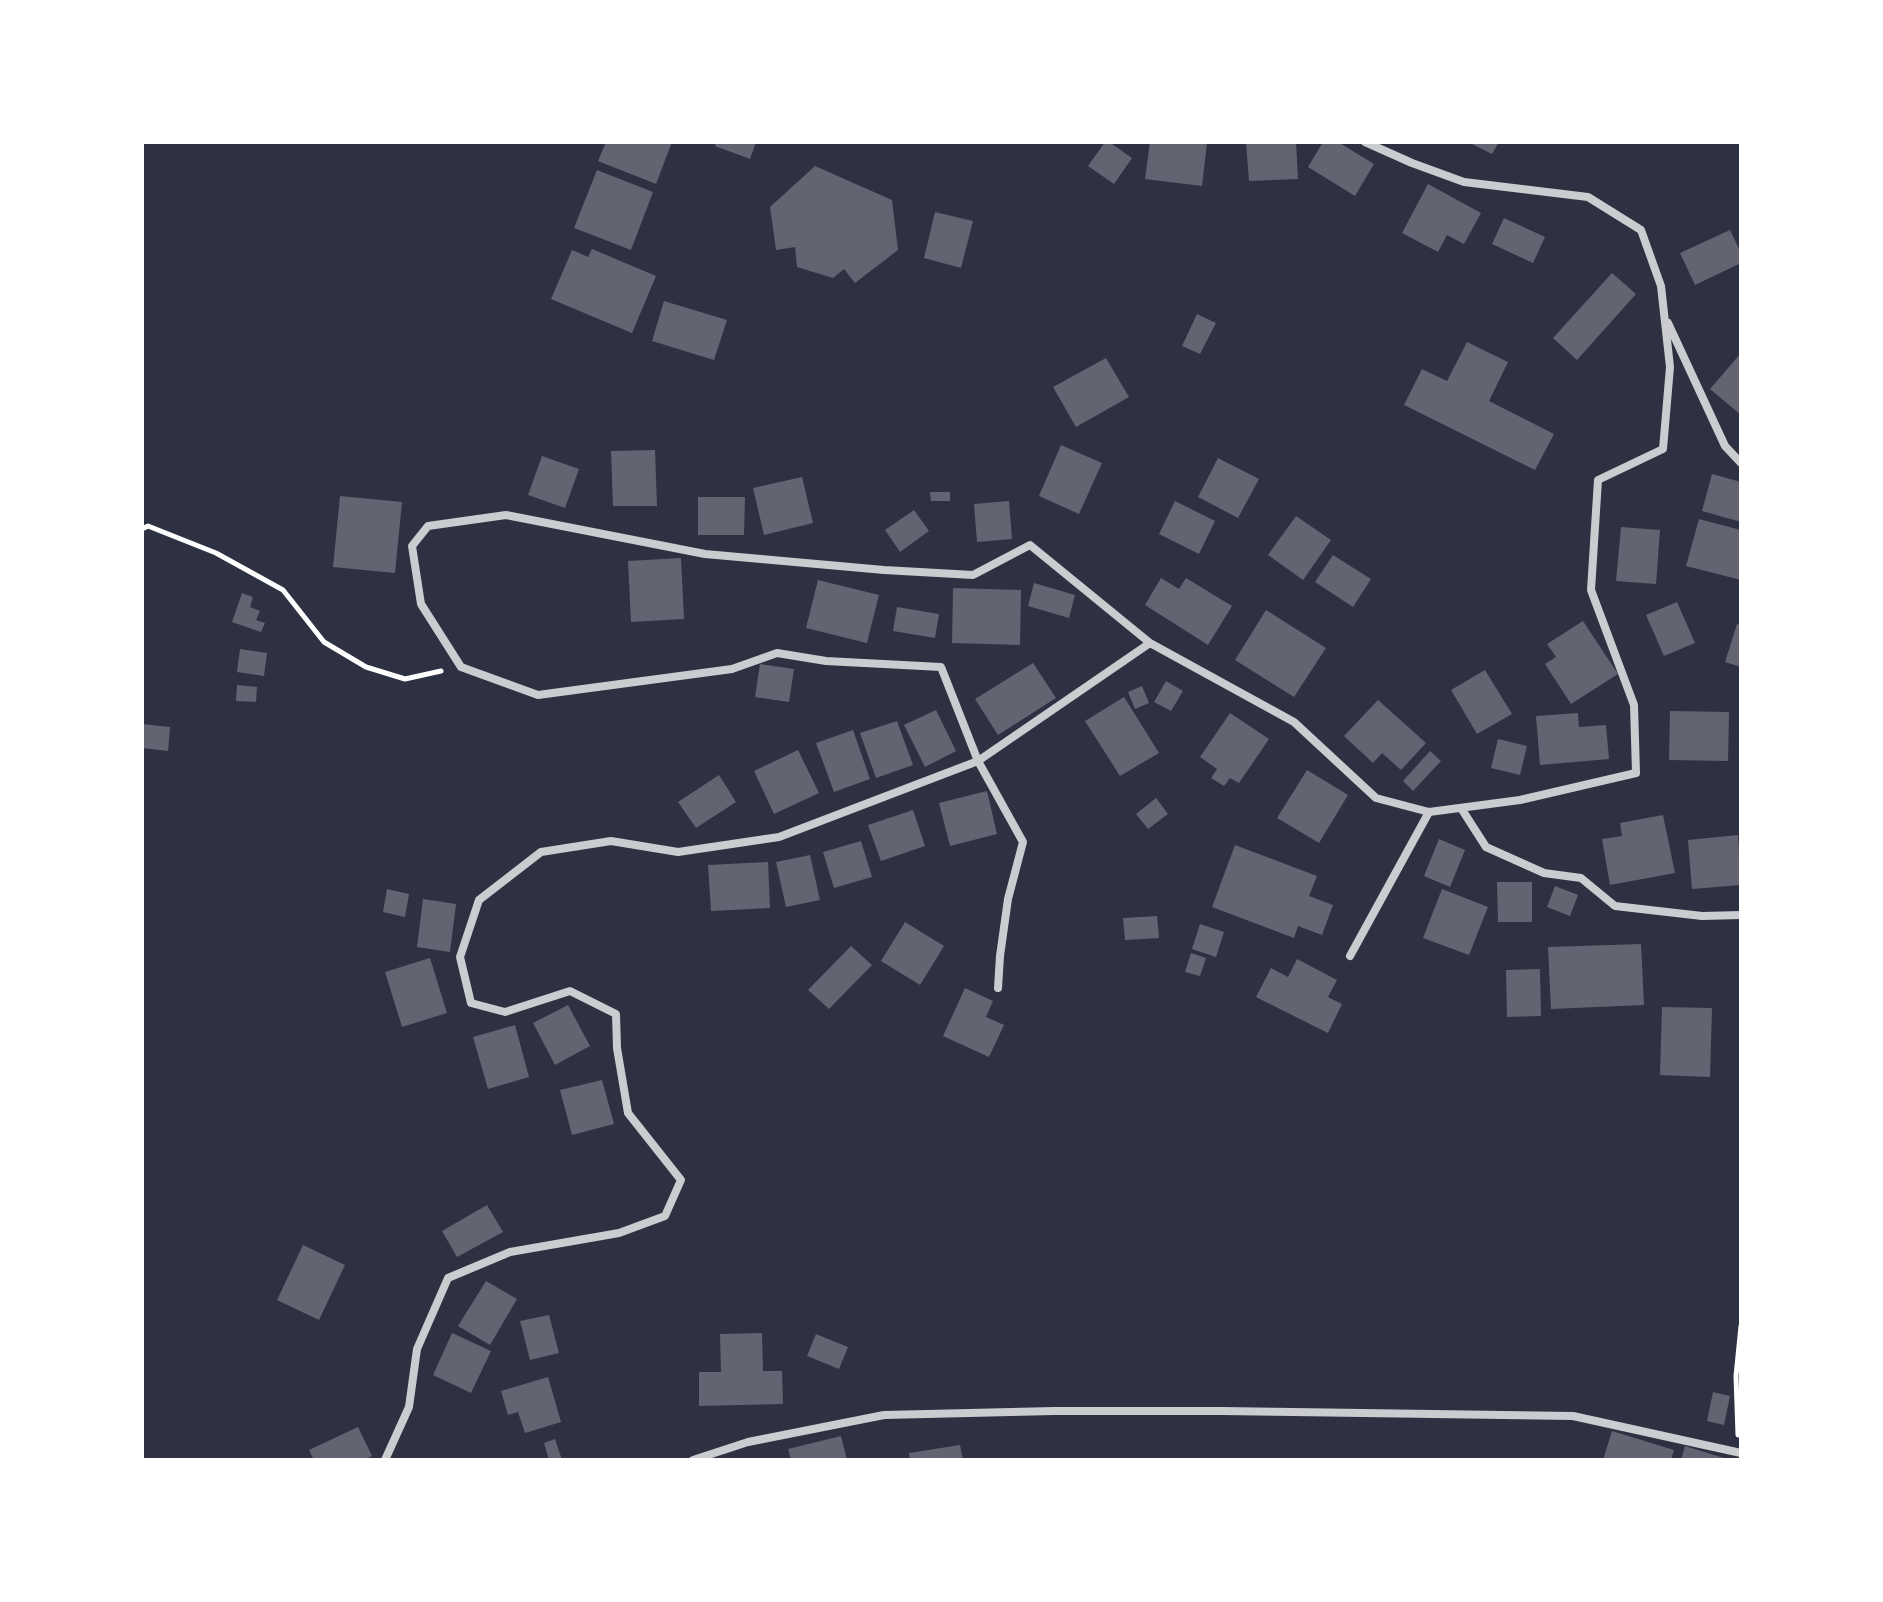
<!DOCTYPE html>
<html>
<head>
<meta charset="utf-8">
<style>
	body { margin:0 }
	#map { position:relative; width:1883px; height:1602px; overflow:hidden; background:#2d3142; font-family:"Open Sans",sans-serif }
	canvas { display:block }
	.frame { position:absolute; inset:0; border:144px solid #fff; pointer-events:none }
</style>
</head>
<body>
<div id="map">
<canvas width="1883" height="1602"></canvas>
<div class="frame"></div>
</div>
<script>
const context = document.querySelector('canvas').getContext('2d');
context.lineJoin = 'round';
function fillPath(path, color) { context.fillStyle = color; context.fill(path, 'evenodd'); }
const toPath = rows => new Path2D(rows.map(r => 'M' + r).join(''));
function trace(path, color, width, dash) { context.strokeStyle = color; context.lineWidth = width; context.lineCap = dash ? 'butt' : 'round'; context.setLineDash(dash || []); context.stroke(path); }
fillPath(toPath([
	[606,142,672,142,656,184,598,161],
	[716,142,756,142,750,159,715,146],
	[1105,142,1109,142,1132,158,1114,184,1088,166],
	[1150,142,1207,143,1202,186,1145,179],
	[1246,142,1296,142,1298,179,1249,181],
	[1323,142,1338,142,1374,164,1355,196,1308,167],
	[1468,142,1499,142,1492,154],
	[815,166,892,200,898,250,855,283,844,269,833,278,797,267,795,247,776,250,770,207],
	[597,170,653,192,631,250,574,228],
	[1428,184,1481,213,1464,244,1447,235,1438,252,1402,233],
	[935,212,973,221,961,268,924,258],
	[1504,218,1545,237,1533,263,1492,244],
	[1730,230,1741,253,1741,263,1695,285,1680,253],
	[592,249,656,276,632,333,551,299,572,250,588,257],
	[1612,273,1636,294,1577,360,1553,338],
	[664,301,727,320,714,360,652,341],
	[1197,314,1216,323,1200,354,1182,346],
	[1467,342,1508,362,1489,401,1554,434,1535,470,1404,405,1422,369,1447,381],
	[1741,353,1741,415,1710,389],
	[1106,358,1129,397,1076,427,1053,387],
	[1061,445,1102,463,1079,514,1039,496],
	[655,450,657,506,613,506,611,451],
	[542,456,579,469,565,508,528,495],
	[1218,458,1259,479,1238,518,1198,497],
	[1712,474,1741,482,1741,522,1702,511],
	[802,477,813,523,764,535,753,488],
	[930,492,950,492,950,501,931,501],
	[340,496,402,502,395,573,333,567],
	[698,497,745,497,744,535,698,535],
	[1009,501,1012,539,977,542,974,504],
	[1175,501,1215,521,1199,554,1159,534],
	[914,510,929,531,900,552,885,530],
	[1296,516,1331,540,1303,580,1268,555],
	[1699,519,1741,530,1741,580,1686,566],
	[1621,527,1660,530,1656,584,1616,581],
	[1333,555,1371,579,1353,607,1315,582],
	[681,558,684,619,631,622,628,561],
	[1161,578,1179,589,1186,578,1232,606,1208,645,1145,605],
	[818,580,879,595,867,643,806,628],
	[1034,583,1075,595,1069,618,1028,606],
	[953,588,1021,590,1020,645,952,643],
	[242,593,253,597,250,607,260,611,256,620,265,623,261,632,232,622],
	[1677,602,1695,643,1664,656,1646,615],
	[897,607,939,614,935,638,893,631],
	[1266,610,1326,648,1294,697,1235,660],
	[1583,621,1618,674,1571,704,1545,664,1556,657,1547,644],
	[1737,624,1741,625,1741,667,1725,662],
	[240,649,267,653,264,676,237,672],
	[1033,663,1056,698,998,735,975,699],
	[760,664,794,669,789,702,755,697],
	[1485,670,1512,714,1477,734,1451,690],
	[1166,681,1183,691,1171,711,1154,702],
	[237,685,257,687,256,702,236,701],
	[1142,686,1149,703,1135,709,1128,692],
	[1124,697,1159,753,1120,776,1085,721],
	[1378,700,1426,743,1401,770,1382,753,1373,763,1344,736],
	[936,710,956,751,925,767,904,725],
	[1670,711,1729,712,1728,761,1669,760],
	[1230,713,1269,739,1239,783,1230,778,1224,786,1211,778,1217,769,1200,757],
	[1578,713,1579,727,1606,725,1609,759,1540,765,1536,716],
	[897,721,913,765,876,778,860,733],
	[142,724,170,727,168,751,142,748],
	[853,730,870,779,834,792,816,743],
	[1498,739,1527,746,1520,775,1491,768],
	[798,750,819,793,774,814,754,771],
	[1430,751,1441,761,1413,791,1403,781],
	[1307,770,1348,795,1319,843,1277,818],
	[719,775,736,802,696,828,678,802],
	[987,791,997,834,950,846,939,803],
	[1156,798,1168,814,1148,829,1136,814],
	[913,810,925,846,881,861,868,825],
	[1663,815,1675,873,1610,885,1602,839,1622,836,1620,823],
	[1738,835,1741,885,1692,889,1688,840],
	[1439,839,1465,850,1450,887,1424,876],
	[861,841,872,877,834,888,823,852],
	[1235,845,1317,876,1309,896,1333,905,1322,935,1298,926,1294,938,1212,907],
	[810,855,820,900,786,907,776,862],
	[768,862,770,908,711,911,708,865],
	[1497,882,1532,882,1532,922,1498,922],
	[1555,886,1578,895,1570,916,1547,907],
	[387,889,409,894,405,917,383,912],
	[1442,889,1488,907,1469,955,1423,938],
	[423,899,456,904,450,952,417,947],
	[1157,916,1159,938,1125,940,1123,918],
	[905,922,944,946,920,985,881,961],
	[1200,924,1224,932,1216,957,1192,949],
	[1641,944,1644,1005,1551,1009,1548,947],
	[851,946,872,965,829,1009,808,990],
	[1191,953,1206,958,1200,976,1185,972],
	[430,958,447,1013,402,1027,385,972],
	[1297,959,1337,980,1328,997,1342,1004,1328,1033,1256,997,1271,968,1288,977],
	[1540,969,1541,1016,1507,1017,1506,970],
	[965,988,993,1001,986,1017,1004,1025,989,1057,943,1036],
	[568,1005,590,1046,555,1065,533,1023],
	[1662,1007,1712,1008,1710,1077,1660,1075],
	[515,1025,529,1077,488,1089,473,1037],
	[602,1080,614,1124,572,1135,560,1090],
	[487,1205,503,1232,457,1257,442,1231],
	[303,1245,345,1265,319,1320,277,1300],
	[486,1281,517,1299,490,1345,458,1326],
	[549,1315,559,1353,530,1360,520,1321],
	[452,1333,491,1351,471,1393,433,1375],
	[762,1333,763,1371,782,1371,783,1404,699,1406,699,1372,721,1372,720,1334],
	[816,1334,848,1347,839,1369,807,1356],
	[548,1377,561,1422,525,1433,518,1412,508,1415,501,1391],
	[1713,1392,1730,1396,1724,1425,1707,1421],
	[358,1427,372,1456,364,1460,314,1460,309,1450],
	[1612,1431,1674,1450,1671,1460,1603,1460],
	[841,1436,847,1460,791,1460,788,1449],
	[555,1439,562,1460,549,1460,544,1443],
	[960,1445,963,1460,910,1460,909,1453],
	[1685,1446,1727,1459,1727,1460,1681,1460]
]), '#626471');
trace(toPath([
	[142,529,148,526,216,553,283,590,324,642,366,667,405,679,441,671],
	[1738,1435,1736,1376,1741,1326]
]), '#fff', 5);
trace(toPath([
	[1668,323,1725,446,1741,463],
	[1461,808,1486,847,1544,873,1581,878,1615,906,1702,916,1741,915],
	[1350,956,1429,812],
	[998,988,1000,956,1008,899,1023,842,978,761,941,667,826,661,777,653,732,669,538,695,461,667,421,604,412,546,428,526,506,515,705,554,884,570,973,575,1030,545,1150,643],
	[385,1460,409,1407,417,1349,448,1278,510,1252,619,1233,665,1216,681,1180,628,1113,617,1048,616,1014,570,991,505,1012,471,1003,460,957,479,900,541,852,611,841,678,852,779,837,978,761,1150,643,1294,722,1376,798,1429,812,1520,800,1636,773,1634,705,1591,590,1598,480,1663,449,1670,367,1661,286,1641,230,1588,197,1464,182,1412,163,1365,142],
	[693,1460,748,1442,884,1415,1054,1411,1222,1411,1573,1416,1741,1453]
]), '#caccd0', 8);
</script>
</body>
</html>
